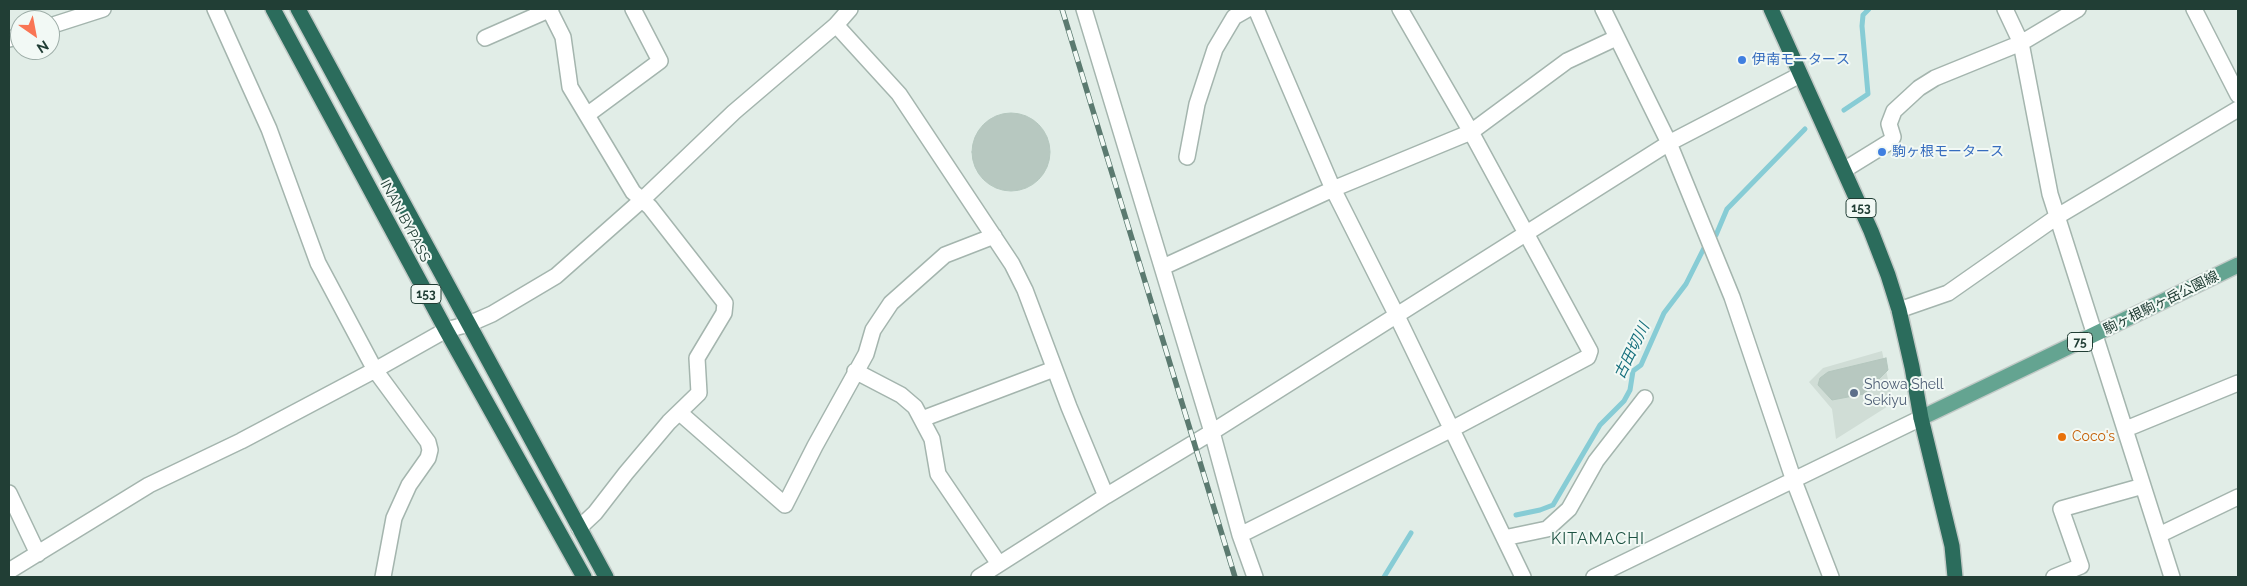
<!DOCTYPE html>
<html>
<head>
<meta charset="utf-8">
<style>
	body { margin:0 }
	#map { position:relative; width:2247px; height:586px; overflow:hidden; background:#e1ede7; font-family:Raleway,sans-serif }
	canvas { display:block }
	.frame { position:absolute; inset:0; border:10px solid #213e35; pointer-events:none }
	.north { position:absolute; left:10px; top:10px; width:50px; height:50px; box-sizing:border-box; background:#f2f9f5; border:1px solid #9eaea8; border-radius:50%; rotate:147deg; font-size:14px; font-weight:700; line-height:20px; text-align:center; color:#213e35 }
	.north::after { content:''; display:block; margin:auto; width:18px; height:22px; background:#f97554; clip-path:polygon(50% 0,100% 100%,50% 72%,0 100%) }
</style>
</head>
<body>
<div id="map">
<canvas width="2247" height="586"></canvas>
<div class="frame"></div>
<div class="north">N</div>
</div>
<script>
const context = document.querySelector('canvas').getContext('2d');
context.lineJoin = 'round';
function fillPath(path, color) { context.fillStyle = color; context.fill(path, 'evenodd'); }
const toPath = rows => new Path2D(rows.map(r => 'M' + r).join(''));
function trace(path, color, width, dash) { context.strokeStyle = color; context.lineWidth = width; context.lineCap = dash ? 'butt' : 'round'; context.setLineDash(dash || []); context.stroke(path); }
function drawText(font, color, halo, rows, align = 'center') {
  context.font = font + ' Raleway,"Noto Sans JP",sans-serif'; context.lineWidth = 4; context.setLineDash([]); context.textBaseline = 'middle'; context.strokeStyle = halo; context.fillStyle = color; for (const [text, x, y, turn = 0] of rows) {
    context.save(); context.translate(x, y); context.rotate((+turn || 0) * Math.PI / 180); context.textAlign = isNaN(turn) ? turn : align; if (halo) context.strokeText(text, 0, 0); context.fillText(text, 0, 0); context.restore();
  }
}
fillPath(toPath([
	[1882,351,1893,403,1836,439,1832,409,1809,382,1823,368]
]), '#d0ddd6');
trace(toPath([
	[1844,110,1868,94,1862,26,1863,15,1869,9],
	[1716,235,1727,209,1805,129],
	[1516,515,1540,510,1553,505,1600,425,1624,401,1630,390,1633,371,1641,365,1664,313,1686,284,1704,248],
	[1384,577,1411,533]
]), '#87ccd5', 5);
const building = toPath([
	'972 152a39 39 0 1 1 78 0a39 39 0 1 1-78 0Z',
	[1886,358,1888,370,1864,394,1832,400,1818,385,1820,378,1828,372,1886,358]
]);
fillPath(building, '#b7c8c0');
trace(building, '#b4c7be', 1);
const minor = toPath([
	[215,9,269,129,318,263,375,370,428,442,430,450,428,458,409,485,394,518,383,577],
	[549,9,563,37,570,87,633,192,650,207,725,303,724,313,697,358,699,393,669,422,626,473,595,513,579,528],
	[1084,9,1212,432,1240,535,1452,429,1588,357,1590,351,1471,132,1400,9],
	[1256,9,1333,189,1396,314,1523,577],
	[1603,9,1669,143,1732,297,1794,481,1831,577],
	[2005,9,2021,43,2050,194,2172,577],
	[2194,9,2238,95],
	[836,25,899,94,1012,264,1025,290,1069,407,1106,496],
	[50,26,103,9],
	[485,38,551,9],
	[9,39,20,36],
	[587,115,660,61,633,9],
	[1187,157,1197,104,1215,49,1234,17,1248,9],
	[1844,170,1891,141,1893,137,1889,124,1894,111,1919,88,1935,78,2021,43,2078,9],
	[1163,267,1333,189,1471,132,1567,61,1616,38],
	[1899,310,1948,293,2058,216,2238,109],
	[855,371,901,395,915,407,932,439,938,474,999,564],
	[680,413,785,505,815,446,866,354,873,330,891,303,945,255,994,236],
	[922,419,1054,369],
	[2126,429,2238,383],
	[9,493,38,554],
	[1240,535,1255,577],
	[2159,535,2238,497],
	[1504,538,1547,529,1569,509,1596,461,1645,398],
	[9,571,149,485,241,441,375,370,446,330,469,324,492,314,556,276,643,199,734,112,836,25,850,9],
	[979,577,1106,496,1212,432,1669,143,1800,75],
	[1594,577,1921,418],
	[2054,577,2081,566,2061,509,2143,486]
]);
const major = toPath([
	[1921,418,2238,265]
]);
const highway = toPath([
	[273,9,446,330,584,577],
	[298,9,606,577],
	[1771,9,1871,231,1888,275,1899,310,1912,367,1921,418,1952,546,1955,577]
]);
trace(minor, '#a4b5ae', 18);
trace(major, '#c1c9c6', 18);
trace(highway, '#c1c9c6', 18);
trace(minor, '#fff', 15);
trace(major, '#64a491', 15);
trace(highway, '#2b6c5c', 15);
const rail = toPath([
	[1062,9,1235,577]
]);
trace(rail, '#5b7a70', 5.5);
trace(rail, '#f2f9f5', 4, [11]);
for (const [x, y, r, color] of [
	[1742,60,5,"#3f7fe0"],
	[1882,152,5,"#3f7fe0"],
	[1854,393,5,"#5c6f8a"],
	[2062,437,5,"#e8710a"]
]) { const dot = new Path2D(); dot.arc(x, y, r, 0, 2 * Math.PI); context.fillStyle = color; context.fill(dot); trace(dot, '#f2f9f5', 2); }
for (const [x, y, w] of [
	[1861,208,30],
	[426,294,30],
	[2080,342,25]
]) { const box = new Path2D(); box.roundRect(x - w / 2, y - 9.5, w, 19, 4); context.fillStyle = '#f2f9f5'; context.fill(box); trace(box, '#213e35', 1); }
drawText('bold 12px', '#213e35', null, [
	["153",1861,208],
	["153",426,294],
	["75",2080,342]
]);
drawText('14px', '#366cbe', '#f2f9f5', [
	["伊南モータース",1752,60],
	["駒ヶ根モータース",1892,152]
], 'left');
drawText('14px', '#213e35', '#f2f9f5', [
	["INAN BYPASS",405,221,62],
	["駒ヶ根駒ヶ岳公園線",2161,303,-26]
]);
drawText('14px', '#4e5e75', '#f2f9f5', [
	["Showa Shell",1864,385],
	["Sekiyu",1864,401]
], 'left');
drawText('14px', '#c56008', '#f2f9f5', [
	["Coco's",2072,437]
], 'left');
drawText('italic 15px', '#18717e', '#f2f9f5', [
	["古田切川",1632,351,-64]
]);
context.letterSpacing = '1px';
drawText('16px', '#1c5242', '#f2f9f5', [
	["KITAMACHI",1598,539]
]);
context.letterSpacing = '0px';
</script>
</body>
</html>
